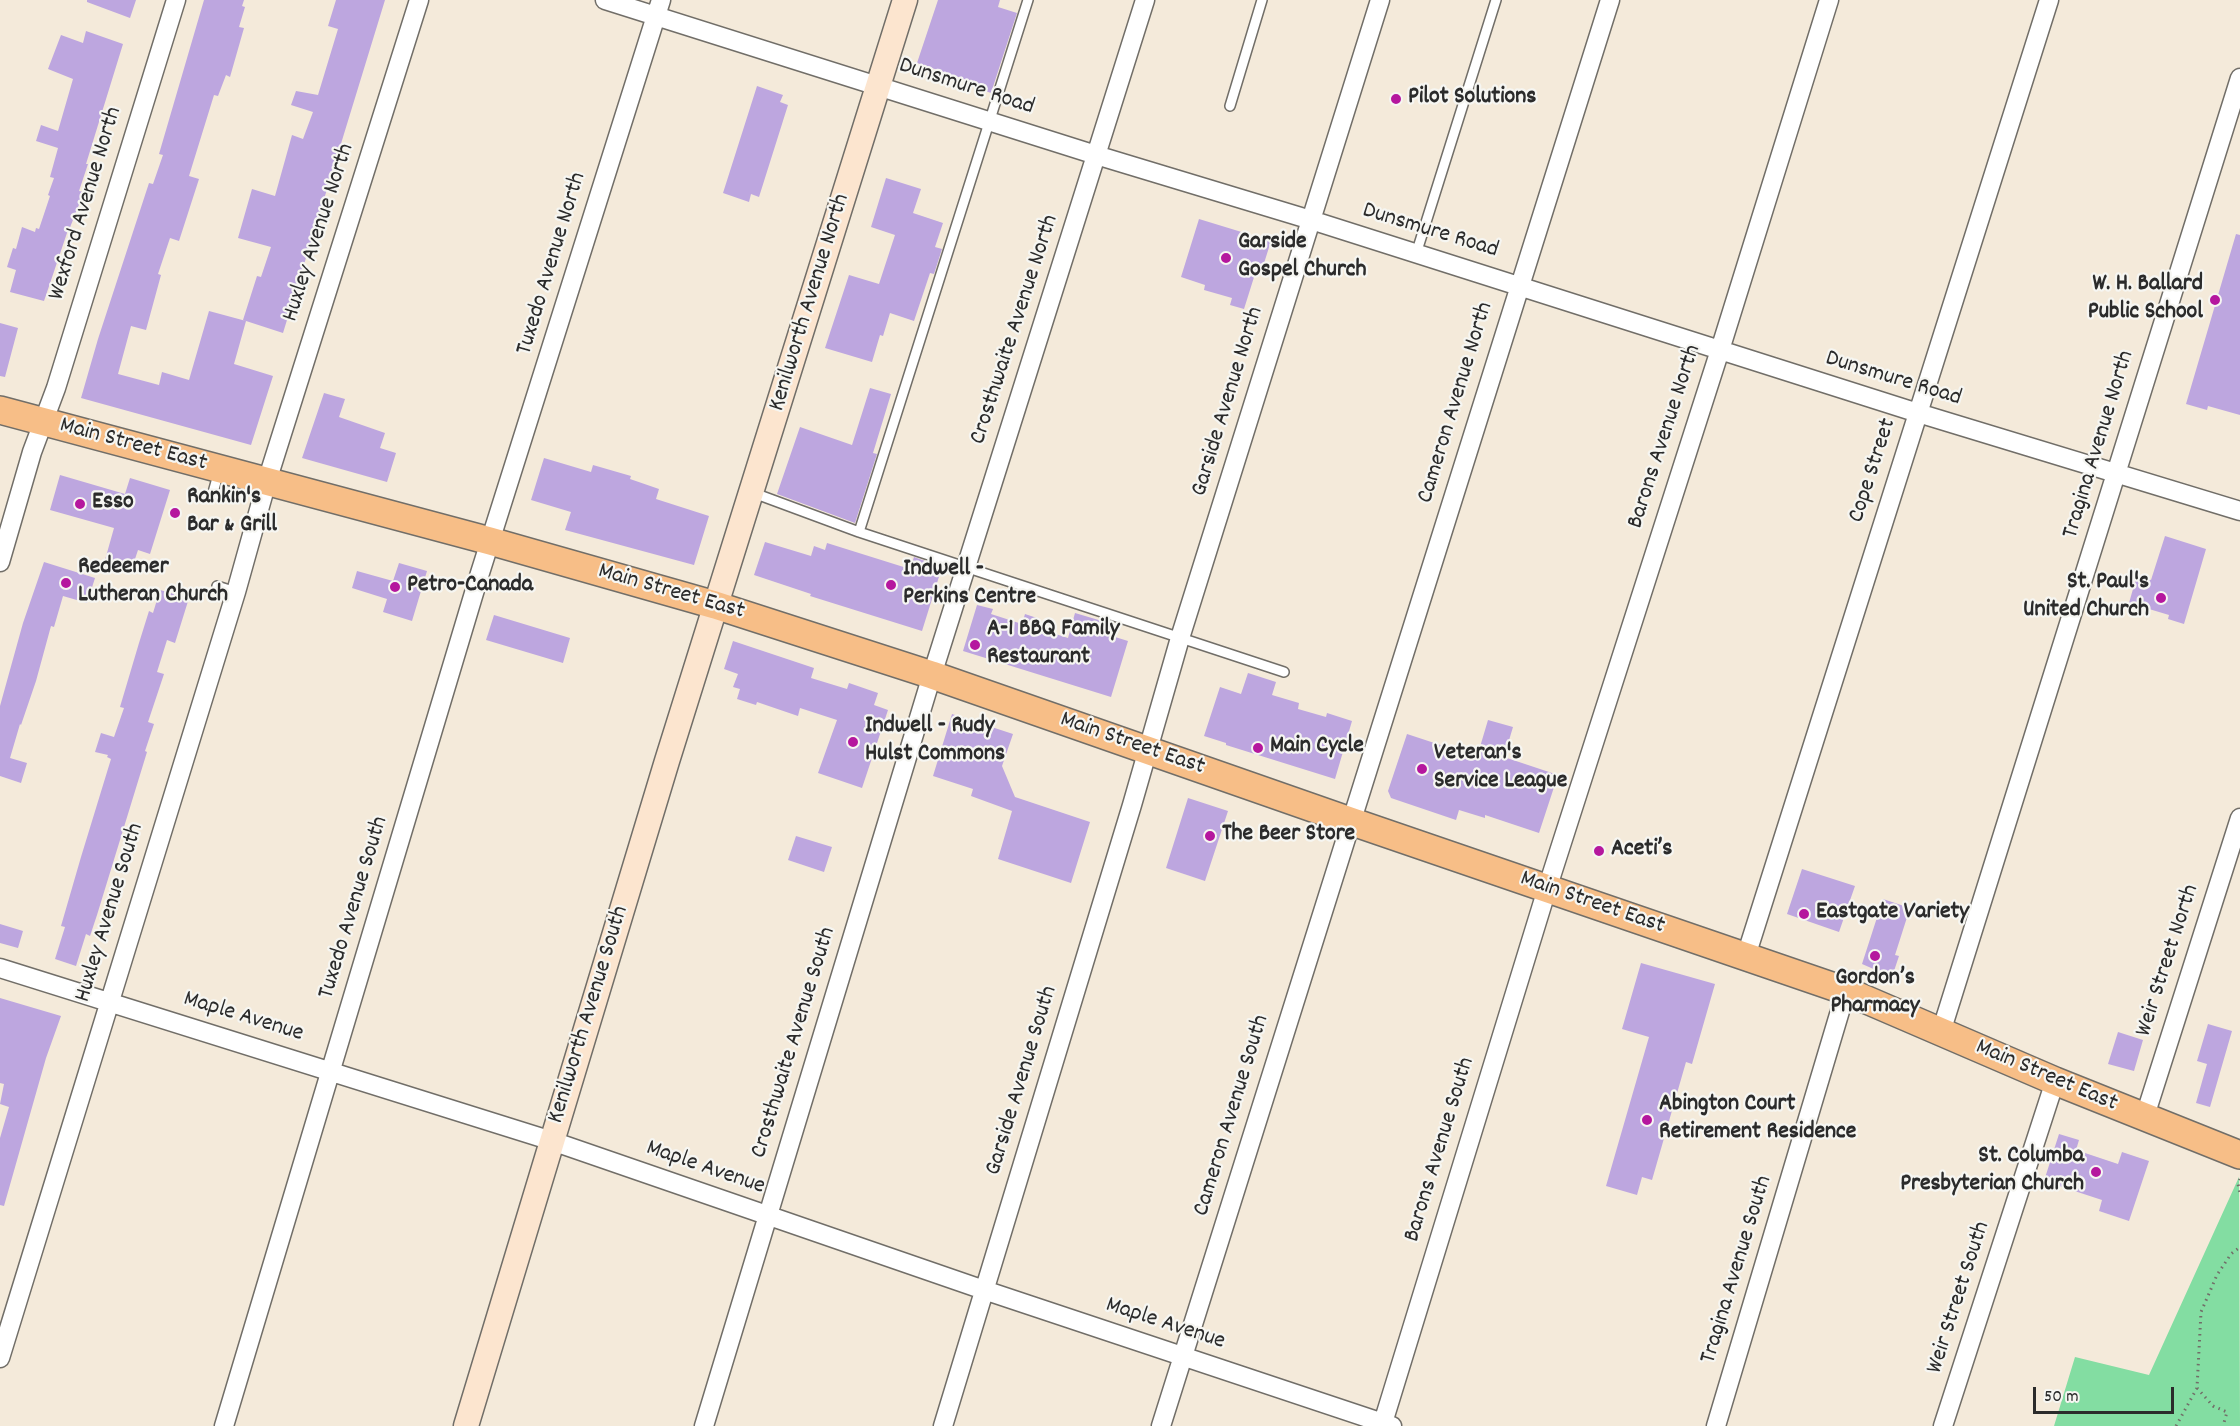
<!DOCTYPE html>
<html>
<head>
<meta charset="utf-8">
<style>
	body { margin:0 }
	#map { position:relative; width:2240px; height:1426px; overflow:hidden; background:#f4eada; font-family:Dekko,sans-serif }
	canvas { display:block }
	.scale { position:absolute; left:2033px; top:1387px; width:141px; height:27px; box-sizing:border-box; border:3px solid #2b2b2b; border-top:0; padding-left:8px; font-size:18px; line-height:21px; white-space:nowrap; color:#2b2b2b; -webkit-text-stroke:4px #f6f6f2; paint-order:stroke }
</style>
</head>
<body>
<div id="map">
<canvas width="2240" height="1426"></canvas>
<div class="scale">50 m</div>
</div>
<script>
const context = document.querySelector('canvas').getContext('2d');
context.lineJoin = 'round';
function fillPath(path, color) { context.fillStyle = color; context.fill(path, 'evenodd'); }
const toPath = rows => new Path2D(rows.map(r => 'M' + r).join(''));
function trace(path, color, width, dash) { context.strokeStyle = color; context.lineWidth = width; context.lineCap = dash ? 'butt' : 'round'; context.setLineDash(dash || []); context.stroke(path); }
function drawText(font, color, halo, rows, align = 'center') {
  context.font = font + ' Dekko,sans-serif'; context.lineWidth = 4.5; context.setLineDash([]); context.textBaseline = 'middle'; context.strokeStyle = halo; context.fillStyle = color; for (const [text, x, y, turn = 0] of rows) {
    context.save(); context.translate(x, y); context.rotate((+turn || 0) * Math.PI / 180); context.textAlign = isNaN(turn) ? turn : align; if (halo) context.strokeText(text, 0, 0); context.fillText(text, 0, 0); context.restore();
  }
}
fillPath(toPath([
	[2239,1177,2240,1426,2054,1426,2075,1357,2149,1375]
]), '#83dda2');
fillPath(toPath([
	[87,0,136,0,130,18,87,2],
	[204,0,244,0,242,6,245,7,239,27,244,28,230,77,226,75,218,96,214,95,189,176,199,179,179,241,170,238,158,274,161,275,146,330,131,326,118,374,159,385,162,372,189,380,209,311,246,321,234,364,273,376,251,445,81,398,98,339,149,183,153,184,163,155,159,154],
	[336,0,385,0,283,333,243,320,257,276,261,277,271,247,238,238,252,189,275,196,292,135,303,139,313,112,291,105,296,91,318,95,338,29,328,26],
	[938,0,1000,0,998,7,1017,13,991,93,968,85,970,81,917,63],
	[86,31,123,44,86,164,88,164,79,191,84,192,69,230,68,230,44,301,10,292,16,270,7,267,13,248,16,249,22,227,35,232,36,228,39,229,50,196,48,195,54,178,50,177,58,148,36,141,41,125,58,131,73,79,48,69,61,35,83,43],
	[757,86,783,95,780,102,788,105,759,197,751,194,749,202,723,193],
	[886,178,921,189,913,213,943,223,935,247,942,249,934,274,930,273,914,321,890,313,883,336,880,335,872,362,825,348,849,275,879,284,895,235,871,227],
	[1199,219,1271,241,1260,276,1255,274,1244,309,1230,305,1232,298,1204,290,1205,285,1181,277],
	[2236,234,2240,235,2240,415,2208,406,2207,410,2186,404],
	[0,323,18,328,5,377,0,376],
	[870,388,891,394,873,453,877,454,855,523,777,494,800,427,852,445],
	[324,393,345,399,339,417,385,433,380,448,396,453,387,482,302,458],
	[544,458,591,472,593,465,631,476,630,479,659,489,656,499,709,516,694,565,565,530,571,512,531,500],
	[60,475,125,494,130,478,170,490,150,554,138,550,132,568,105,560,114,528,50,510],
	[2165,536,2206,549,2184,624,2168,619,2169,615,2129,603,2137,575,2151,580],
	[765,542,811,556,814,546,825,550,827,543,910,569,914,557,942,567,922,631,810,596,811,594,754,575],
	[44,562,95,578,87,603,63,596,54,627,51,626,36,681,21,725,20,724,10,758,27,763,21,783,0,776,0,706,23,623],
	[399,563,427,571,412,621,383,612,387,599,352,588,357,571,393,581],
	[160,590,189,598,175,643,167,640,157,672,164,674,148,722,154,724,145,751,147,752,97,915,90,936,86,934,76,966,55,959,65,927,61,926,81,857,111,759,107,757,108,755,95,752,101,733,114,737,124,708,120,707,139,643,149,611,153,613],
	[977,605,993,609,991,614,1022,624,1025,614,1040,619,1037,628,1068,638,1075,613,1102,621,1099,632,1128,641,1111,697,963,651],
	[494,615,570,638,563,663,486,640],
	[733,641,814,668,811,678,847,689,849,683,878,693,874,705,888,710,862,788,818,773,837,720,800,708,798,716,757,702,756,705,737,699,740,689,733,687,738,674,724,669],
	[1248,673,1276,682,1272,695,1299,703,1298,709,1326,717,1327,713,1352,721,1335,779,1226,745,1226,743,1204,736,1220,687,1241,694],
	[952,714,1013,734,1002,766,1015,797,1090,822,1071,883,998,859,1012,811,971,796,973,789,933,776],
	[1488,720,1513,727,1504,757,1558,775,1539,833,1485,815,1485,818,1459,810,1456,820,1391,798,1388,791,1407,734,1477,757],
	[1188,798,1228,811,1205,881,1166,868],
	[796,836,832,847,824,872,788,860],
	[1802,869,1855,886,1839,932,1787,914],
	[1883,899,1910,908,1895,955,1899,956,1892,977,1862,964],
	[0,924,23,931,18,948,0,943],
	[1641,963,1715,984,1692,1064,1686,1062,1652,1180,1642,1177,1637,1195,1606,1186,1649,1037,1622,1029],
	[0,998,61,1016,46,1058,4,1206,0,1205,0,1138,9,1107,0,1104,4,1084,0,1083],
	[2208,1024,2232,1031,2210,1107,2196,1103,2207,1064,2197,1061],
	[2118,1032,2143,1040,2134,1071,2108,1064],
	[2059,1134,2079,1140,2076,1150,2118,1164,2122,1152,2149,1161,2129,1221,2099,1211,2102,1200,2044,1181]
]), '#bda6df');
const service = toPath([
	[1230,106,1262,0],
	[1416,254,1496,0],
	[751,492,859,532,1284,672],
	[212,496,219,471],
	[859,532,1028,0],
	[217,586,236,592]
]);
const minor = toPath([
	[605,0,1096,155,1311,220,1918,413,2240,511],
	[0,562,32,452,56,388,176,0],
	[1746,956,2049,0],
	[0,968,552,1141,984,1290,1392,1426],
	[1941,1032,2240,78],
	[2144,1119,2240,818],
	[0,1358,236,592,267,481,419,0],
	[224,1426,480,573,661,0],
	[704,1426,932,675,1145,0],
	[943,1426,1132,805,1180,638,1380,0],
	[1161,1426,1610,0],
	[1382,1426,1547,889,1720,350,1829,0],
	[1716,1426,1846,991],
	[1943,1426,2055,1081]
]);
const secondary = toPath([
	[466,1426,667,761,905,0]
]);
const primary = toPath([
	[0,410,490,541,715,605,932,675,1350,821,1846,991,2055,1081,2240,1155]
]);
trace(service, '#716e68', 12);
trace(minor, '#716e68', 21);
trace(secondary, '#716e68', 27);
trace(primary, '#716e68', 30);
trace(toPath([
	[2240,1179,2238,1184,2240,1193],
	[2197,1388,2213,1406,2227,1412,2223,1426],
	[2176,1426,2197,1388,2201,1312,2217,1275,2231,1254,2240,1247]
]), '#716e68', 3, [1.5, 4.5]);
trace(service, '#fff', 9);
trace(minor, '#fff', 18);
trace(secondary, '#fce5cf', 24);
trace(primary, '#f7be87', 27);
for (const [x, y, r, color] of [
	[1396,99,6,"#b5179e"],
	[1226,258,6,"#b5179e"],
	[2215,300,6,"#b5179e"],
	[80,504,6,"#b5179e"],
	[175,513,6,"#b5179e"],
	[66,583,6,"#b5179e"],
	[891,585,6,"#b5179e"],
	[395,587,6,"#b5179e"],
	[2161,598,6,"#b5179e"],
	[975,645,6,"#b5179e"],
	[853,742,6,"#b5179e"],
	[1258,748,6,"#b5179e"],
	[1422,769,6,"#b5179e"],
	[1210,836,6,"#b5179e"],
	[1599,851,6,"#b5179e"],
	[1804,914,6,"#b5179e"],
	[1875,956,6,"#b5179e"],
	[1647,1120,6,"#b5179e"],
	[2096,1172,6,"#b5179e"]
]) { const dot = new Path2D(); dot.arc(x, y, r, 0, 2 * Math.PI); context.fillStyle = color; context.fill(dot); trace(dot, '#f6f6f2', 2); }
drawText('24px', '#2b2b2b', '#f6f6f2', [
	["Dunsmure Road",966,88,18],
	["Wexford Avenue North",87,204,-73],
	["Dunsmure Road",1430,232,17],
	["Huxley Avenue North",320,233,-72],
	["Tuxedo Avenue North",553,264,-73],
	["Kenilworth Avenue North",811,303,-73],
	["Crosthwaite Avenue North",1016,330,-72],
	["Dunsmure Road",1893,380,17],
	["Garside Avenue North",1229,402,-73],
	["Cameron Avenue North",1457,403,-73],
	["Barons Avenue North",1666,437,-72],
	["Tragina Avenue North",2100,445,-73],
	["Main Street East",133,446,15],
	["Cope Street",1874,471,-72],
	["Main Street East",671,593,16],
	["Main Street East",1132,745,19],
	["Main Street East",1592,904,19],
	["Tuxedo Avenue South",355,908,-73],
	["Huxley Avenue South",111,913,-73],
	["Weir Street North",2169,961,-72],
	["Kenilworth Avenue South",590,1015,-73],
	["Maple Avenue",243,1018,17],
	["Crosthwaite Avenue South",795,1043,-73],
	["Main Street East",2046,1077,23],
	["Garside Avenue South",1023,1081,-73],
	["Cameron Avenue South",1233,1116,-73],
	["Barons Avenue South",1441,1150,-73],
	["Maple Avenue",705,1169,19],
	["Tragina Avenue South",1738,1270,-73],
	["Weir Street South",1960,1298,-72],
	["Maple Avenue",1165,1325,18]
]);
drawText('bold 24px', '#2b2b2b', '#f6f6f2', [
	["Pilot Solutions",1408,99],
	["Garside",1238,244],
	["Gospel Church",1238,272],
	["W. H. Ballard",2203,286,"right"],
	["Public School",2203,314,"right"],
	["Rankin's",187,499],
	["Bar & Grill",187,527],
	["Esso",92,504],
	["Redeemer",78,569],
	["Lutheran Church",78,597],
	["Indwell -",903,571],
	["Perkins Centre",903,599],
	["St. Paul's",2149,584,"right"],
	["United Church",2149,612,"right"],
	["Petro-Canada",407,587],
	["A-1 BBQ Family",987,631],
	["Restaurant",987,659],
	["Indwell - Rudy",865,728],
	["Hulst Commons",865,756],
	["Main Cycle",1270,748],
	["Veteran's",1434,755],
	["Service League",1434,783],
	["The Beer Store",1222,836],
	["Aceti’s",1611,851],
	["Eastgate Variety",1816,914],
	["Gordon’s",1875,980,"center"],
	["Pharmacy",1875,1008,"center"],
	["Abington Court",1659,1106],
	["Retirement Residence",1659,1134],
	["St. Columba",2084,1158,"right"],
	["Presbyterian Church",2084,1186,"right"]
], 'left');
</script>
</body>
</html>
